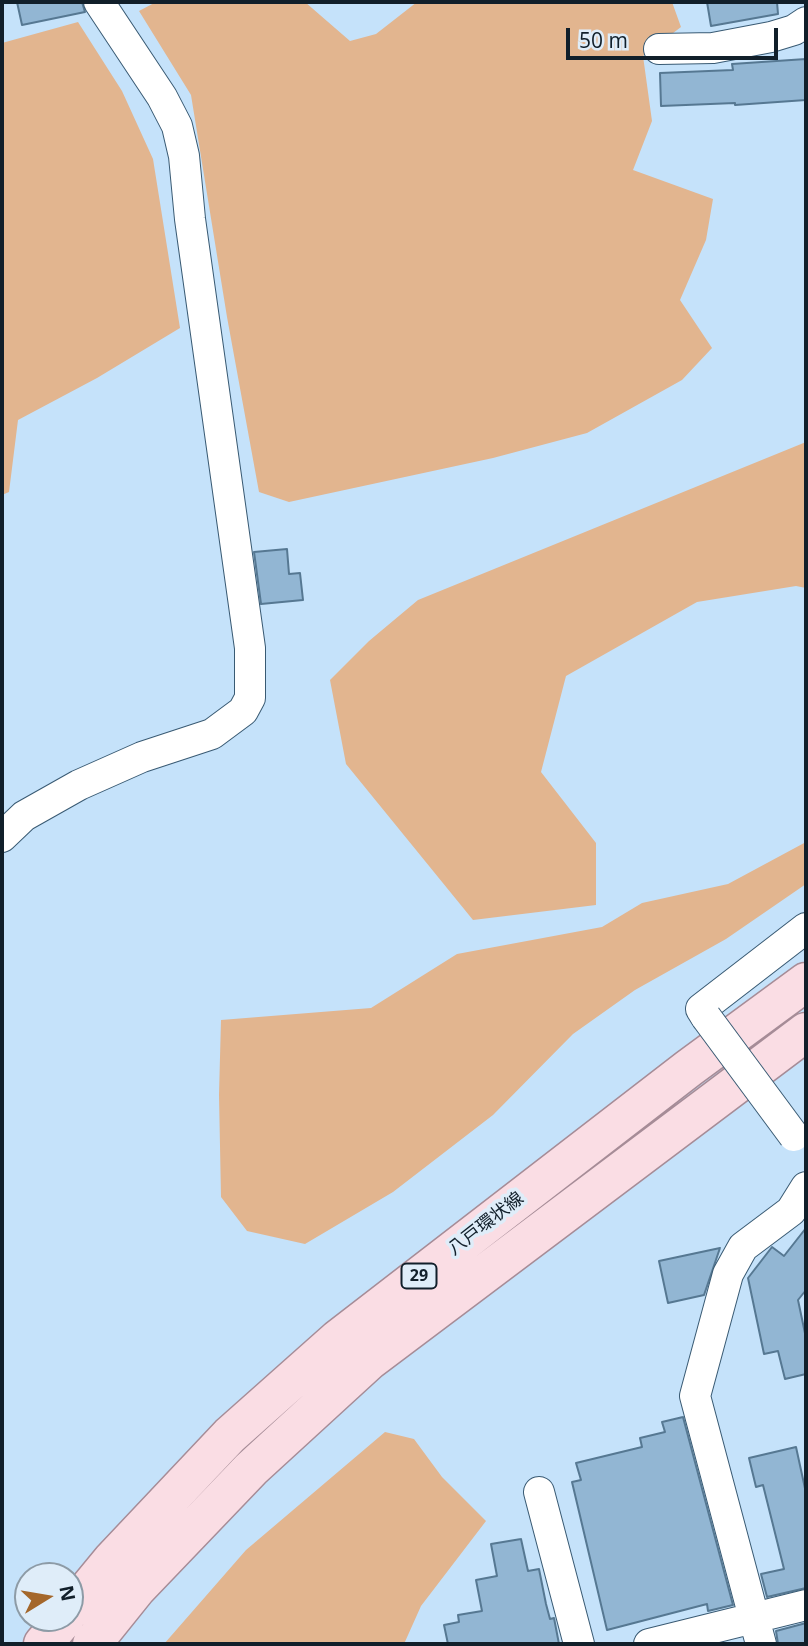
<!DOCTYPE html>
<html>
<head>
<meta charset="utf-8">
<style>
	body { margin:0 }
	#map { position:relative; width:808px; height:1646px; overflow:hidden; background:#c5e2fa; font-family:"Open Sans",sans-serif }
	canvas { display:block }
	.frame { position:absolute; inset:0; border:4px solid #111f2a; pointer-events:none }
	.north { position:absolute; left:14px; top:1562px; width:70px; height:70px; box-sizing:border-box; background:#dfedf9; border:2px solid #8d9ba6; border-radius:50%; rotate:79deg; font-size:19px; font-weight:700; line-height:28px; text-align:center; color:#111f2a }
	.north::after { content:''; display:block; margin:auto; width:24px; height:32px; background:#a4672b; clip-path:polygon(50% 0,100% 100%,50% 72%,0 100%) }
	.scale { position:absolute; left:566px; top:28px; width:212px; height:32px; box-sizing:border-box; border:4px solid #111f2a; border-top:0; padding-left:9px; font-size:21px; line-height:24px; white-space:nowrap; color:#111f2a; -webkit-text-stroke:5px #dfedf9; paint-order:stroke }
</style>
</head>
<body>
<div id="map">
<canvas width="808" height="1646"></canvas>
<div class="frame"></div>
<div class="north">N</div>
<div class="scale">50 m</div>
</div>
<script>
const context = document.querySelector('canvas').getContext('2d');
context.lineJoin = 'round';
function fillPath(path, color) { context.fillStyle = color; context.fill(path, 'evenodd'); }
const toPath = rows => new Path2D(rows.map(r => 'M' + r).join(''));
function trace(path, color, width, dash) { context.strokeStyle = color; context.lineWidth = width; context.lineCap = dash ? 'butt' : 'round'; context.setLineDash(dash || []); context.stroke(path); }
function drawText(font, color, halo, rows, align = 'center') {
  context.font = font + ' "Open Sans","Noto Sans JP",sans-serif'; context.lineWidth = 7; context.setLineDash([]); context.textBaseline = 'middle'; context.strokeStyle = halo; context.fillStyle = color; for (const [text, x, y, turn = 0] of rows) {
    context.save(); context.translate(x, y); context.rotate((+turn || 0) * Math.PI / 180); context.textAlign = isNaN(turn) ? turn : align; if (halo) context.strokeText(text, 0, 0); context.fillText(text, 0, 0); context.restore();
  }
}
fillPath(toPath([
	[156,2,305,2,350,41,376,34,417,2,672,2,681,27,643,56,652,121,633,170,713,199,706,240,680,300,712,348,682,380,587,433,493,458,289,502,259,492,227,317,191,95,139,11],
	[78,22,122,91,153,159,180,328,97,378,18,420,9,492,2,495,2,43],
	[806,442,806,588,796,586,697,602,566,676,541,772,596,843,596,905,473,920,346,764,330,680,369,641,418,600],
	[806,842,806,884,726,939,635,990,573,1034,493,1115,393,1192,305,1244,247,1231,221,1197,219,1095,221,1020,371,1008,457,954,602,927,642,903,728,884],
	[385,1432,414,1439,442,1477,486,1521,421,1606,404,1644,164,1644,246,1550]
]), '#e2b58f');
const building = toPath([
	[17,2,82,2,85,12,22,25,17,2],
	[707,2,777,2,778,14,711,26,707,2],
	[806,59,806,100,735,105,735,103,661,106,660,73,733,70,732,64,806,59],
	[287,549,289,574,300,573,303,600,261,604,254,552,287,549],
	[806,1228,806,1290,798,1300,806,1338,806,1374,785,1379,778,1351,764,1354,748,1278,772,1247,784,1256,806,1228],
	[720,1248,704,1295,668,1303,659,1261,720,1248],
	[683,1417,733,1605,708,1611,707,1604,607,1630,572,1482,581,1480,576,1463,642,1447,640,1438,665,1432,662,1422,683,1417],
	[796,1447,806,1493,806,1588,767,1597,761,1574,784,1569,763,1485,756,1487,749,1458,796,1447],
	[521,1539,528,1571,539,1569,546,1604,550,1619,554,1618,559,1644,448,1644,444,1625,459,1622,458,1615,482,1611,476,1580,497,1576,491,1544,521,1539],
	[806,1623,806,1644,778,1644,776,1631,806,1623]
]);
fillPath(building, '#92b6d3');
trace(building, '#567892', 2);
const minor = toPath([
	[659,49,713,48,771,37,794,30,806,22],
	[2,837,24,816,79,785,142,757,212,734,243,711,250,698,250,648,190,219,184,156,177,126,162,97,99,2],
	[706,1017,701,1009,806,928],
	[539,1492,579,1644],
	[649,1644,806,1605],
	[761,1644,695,1396,728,1274,743,1247,791,1211,806,1187]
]);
const major = toPath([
	[70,1611,112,1560,230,1435,338,1339,689,1068,806,982],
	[43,1644,65,1618],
	[92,1644,137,1588,251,1469,370,1360,806,1032]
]);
trace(minor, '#395a73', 32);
trace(major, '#a68c97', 41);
trace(minor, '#fff', 30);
trace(major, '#fadde4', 38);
const minorBridge = toPath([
	[706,1017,794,1136]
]);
trace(minorBridge, '#395a73', 32, []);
trace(minorBridge, '#fff', 30);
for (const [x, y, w] of [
	[419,1276,35]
]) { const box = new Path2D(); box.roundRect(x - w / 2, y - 12.5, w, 25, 5); context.fillStyle = '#dfedf9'; context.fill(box); trace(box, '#111f2a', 2); }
drawText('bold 16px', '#111f2a', null, [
	["29",419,1276]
]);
drawText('18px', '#111f2a', '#dfedf9', [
	["八戸環状線",486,1224,-38]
]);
</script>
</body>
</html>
